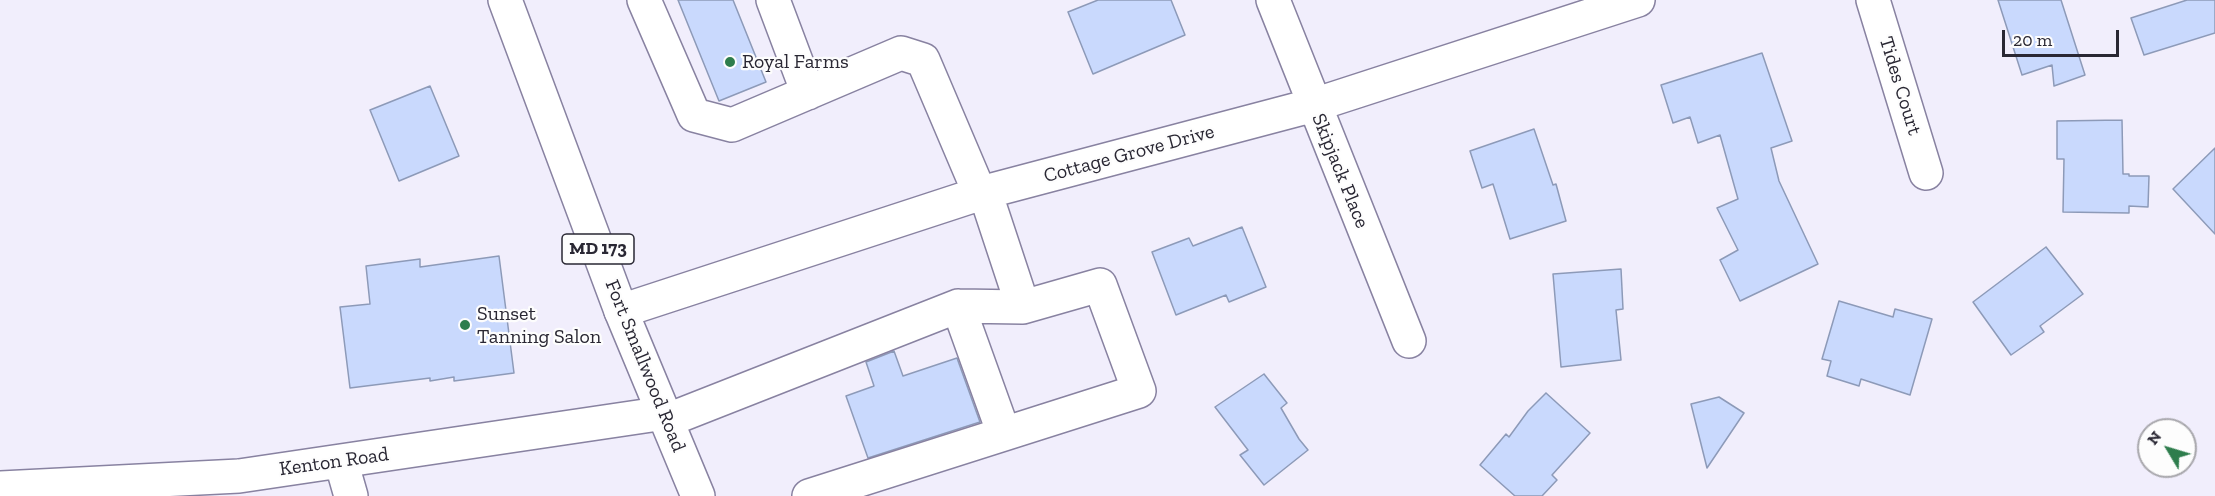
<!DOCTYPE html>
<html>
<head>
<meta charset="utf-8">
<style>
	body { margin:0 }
	#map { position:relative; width:2215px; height:496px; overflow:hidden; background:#f1eefc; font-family:"Zilla Slab",serif }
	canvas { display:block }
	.north { position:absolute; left:2137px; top:418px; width:60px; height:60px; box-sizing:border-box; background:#fdfdfd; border:2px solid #a8a7ac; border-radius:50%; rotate:308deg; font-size:16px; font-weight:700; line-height:24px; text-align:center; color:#292733 }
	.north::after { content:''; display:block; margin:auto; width:21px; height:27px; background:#2e7d4d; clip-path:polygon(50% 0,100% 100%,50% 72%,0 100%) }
	.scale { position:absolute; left:2002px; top:30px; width:117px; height:27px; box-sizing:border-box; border:3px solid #292733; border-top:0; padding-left:8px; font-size:18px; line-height:21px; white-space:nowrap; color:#292733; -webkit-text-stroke:4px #fdfdfd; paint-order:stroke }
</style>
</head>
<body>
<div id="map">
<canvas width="2215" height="496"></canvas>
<div class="north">N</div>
<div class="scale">20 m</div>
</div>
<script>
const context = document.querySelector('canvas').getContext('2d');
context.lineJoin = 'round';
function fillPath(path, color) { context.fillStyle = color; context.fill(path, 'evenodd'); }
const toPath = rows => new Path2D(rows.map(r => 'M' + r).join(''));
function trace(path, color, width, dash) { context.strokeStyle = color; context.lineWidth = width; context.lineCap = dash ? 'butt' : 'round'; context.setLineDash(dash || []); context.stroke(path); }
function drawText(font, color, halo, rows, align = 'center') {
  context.font = font + ' "Zilla Slab",serif'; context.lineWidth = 4.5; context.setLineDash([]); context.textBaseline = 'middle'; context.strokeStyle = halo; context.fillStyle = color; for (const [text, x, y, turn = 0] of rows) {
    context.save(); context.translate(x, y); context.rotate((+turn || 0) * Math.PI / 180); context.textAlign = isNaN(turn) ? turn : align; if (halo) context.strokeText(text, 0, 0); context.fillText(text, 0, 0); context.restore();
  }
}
const building = toPath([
	[678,0,733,0,766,82,719,101,678,0],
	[1098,0,1171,0,1185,35,1093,74,1068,12,1098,0],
	[1998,0,2061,0,2085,75,2054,86,2052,65,2022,75,1998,0],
	[2187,0,2215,0,2215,33,2144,55,2131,18,2187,0],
	[1762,53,1792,141,1771,148,1779,181,1818,264,1740,301,1720,260,1738,250,1717,208,1738,199,1720,135,1698,143,1690,117,1673,123,1661,85,1762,53],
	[430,86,459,156,399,181,370,110,430,86],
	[2122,120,2123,174,2129,174,2129,176,2149,176,2148,207,2129,206,2129,213,2063,212,2064,159,2057,159,2057,121,2122,120],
	[1534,129,1553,185,1556,184,1566,221,1510,239,1493,184,1482,188,1470,151,1534,129],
	[2215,148,2215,234,2173,189,2215,148],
	[1242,227,1266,287,1229,302,1226,295,1176,315,1152,252,1189,238,1193,246,1242,227],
	[2046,247,2083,294,2040,326,2044,332,2011,355,1973,302,2046,247],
	[499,256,514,373,454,381,454,377,430,381,430,378,350,388,340,307,370,304,366,266,420,259,420,267,499,256],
	[1621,269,1623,309,1616,310,1621,360,1561,367,1553,274,1621,269],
	[1839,301,1893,317,1895,309,1932,319,1910,395,1861,379,1859,386,1827,376,1831,361,1822,359,1839,301],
	[894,351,903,376,957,358,980,422,868,458,846,396,874,386,866,362,894,351],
	[1264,374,1287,403,1281,408,1299,439,1308,450,1264,485,1240,455,1248,450,1215,407,1264,374],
	[1546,393,1590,433,1552,475,1557,480,1542,496,1515,496,1480,465,1506,434,1509,437,1528,411,1546,393],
	[1719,397,1744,413,1707,468,1691,404,1719,397]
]);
fillPath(building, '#c9d9fd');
trace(building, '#8d9ab8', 1.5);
const minor = toPath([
	[644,0,694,115,732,125,901,53,923,60,980,194],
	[773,0,808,93],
	[1273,0,1409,341],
	[1873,0,1926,173],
	[958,306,1004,434],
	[621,311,985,192,1314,105,1638,0],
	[668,420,958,306,1023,307],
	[341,461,351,496],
	[0,488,239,476,665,413],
	[809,496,1139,391,1100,285,1023,307,985,192]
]);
const major = toPath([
	[505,0,621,311,698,496]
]);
trace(minor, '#8882a1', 36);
trace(major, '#8882a1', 36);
trace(minor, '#fff', 33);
trace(major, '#fff', 33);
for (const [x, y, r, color] of [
	[730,62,6,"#2e7d4d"],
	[465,325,6,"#2e7d4d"]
]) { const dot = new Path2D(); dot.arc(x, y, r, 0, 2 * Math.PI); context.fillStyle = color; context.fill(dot); trace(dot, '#fdfdfd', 2); }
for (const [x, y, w] of [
	[598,249,72]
]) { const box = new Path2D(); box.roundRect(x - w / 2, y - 15, w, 30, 4.5); context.fillStyle = '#fdfdfd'; context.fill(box); trace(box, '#292733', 1.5); }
drawText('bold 18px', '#292733', null, [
	["MD 173",598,249]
]);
drawText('20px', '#292733', '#fdfdfd', [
	["Royal Farms",742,62],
	["Sunset",477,314],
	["Tanning Salon",477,337]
], 'left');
drawText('20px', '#292733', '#fdfdfd', [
	["Tides Court",1900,86,73],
	["Cottage Grove Drive",1129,154,-15],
	["Skipjack Place",1340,171,68],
	["Fort Smallwood Road",645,366,68],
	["Kenton Road",334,462,-8]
]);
</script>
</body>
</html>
